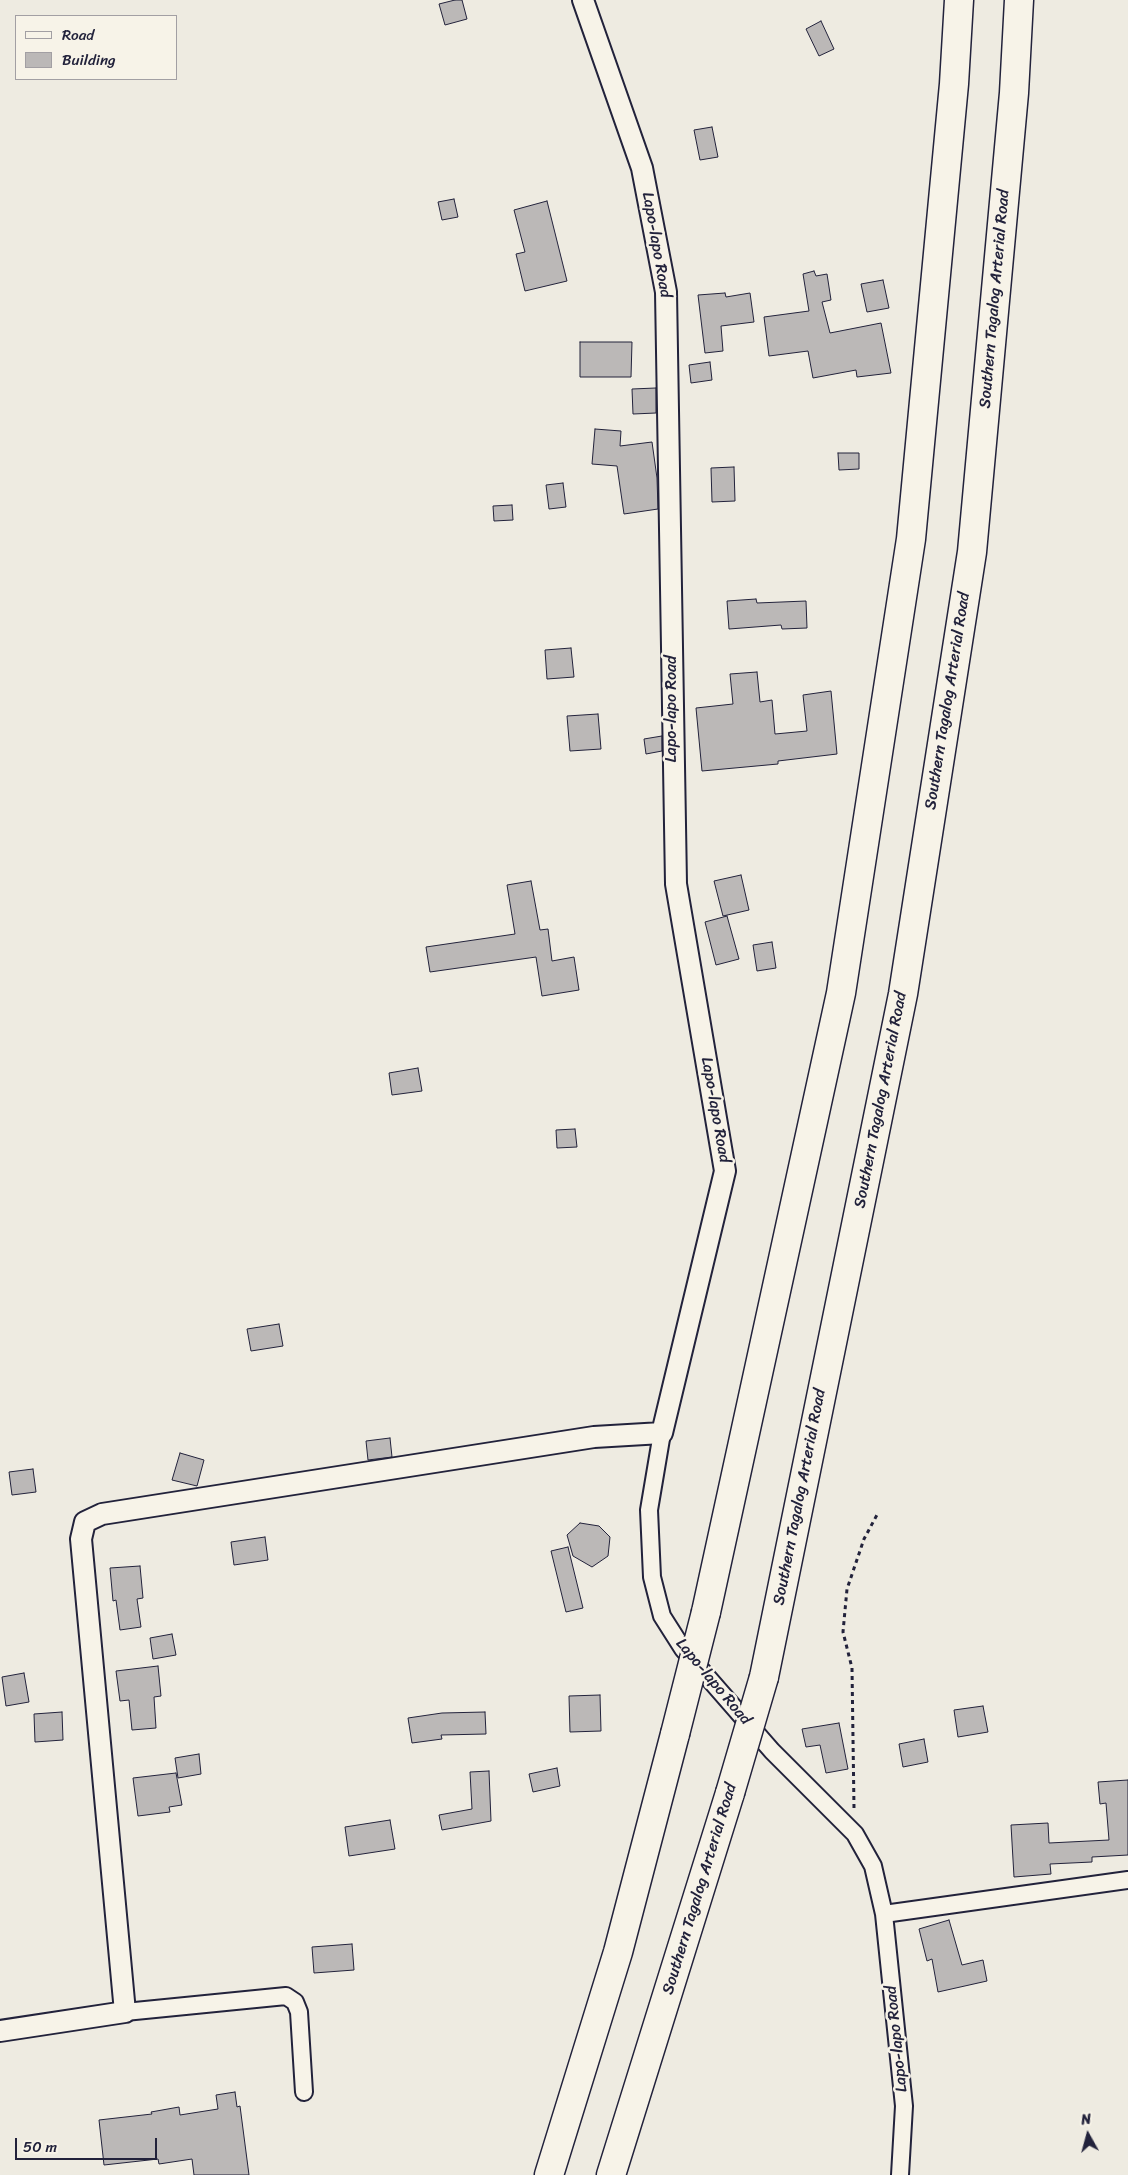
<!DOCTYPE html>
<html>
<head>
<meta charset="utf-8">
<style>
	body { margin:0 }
	#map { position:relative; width:1128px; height:2175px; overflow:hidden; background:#eeebe1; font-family:Sriracha,sans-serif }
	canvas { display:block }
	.legend { position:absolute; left:15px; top:15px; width:162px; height:65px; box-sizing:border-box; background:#f7f3e8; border:1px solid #a29fa3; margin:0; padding:6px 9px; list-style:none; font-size:15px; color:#22223b }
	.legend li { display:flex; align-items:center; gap:10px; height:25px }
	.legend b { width:25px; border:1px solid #a29fa3 }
	.north { position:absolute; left:1063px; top:2110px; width:50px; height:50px; -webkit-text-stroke:4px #f7f3e8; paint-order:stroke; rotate:353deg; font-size:14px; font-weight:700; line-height:20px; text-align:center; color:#22223b }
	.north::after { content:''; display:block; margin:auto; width:18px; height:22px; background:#22223b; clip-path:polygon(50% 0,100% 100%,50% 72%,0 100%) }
	.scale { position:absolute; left:15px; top:2138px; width:142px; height:22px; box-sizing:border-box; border:2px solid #22223b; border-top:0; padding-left:6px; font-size:15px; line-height:18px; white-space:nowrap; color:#22223b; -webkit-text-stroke:4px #f7f3e8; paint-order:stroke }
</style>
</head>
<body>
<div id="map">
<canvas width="1128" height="2175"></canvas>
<ul class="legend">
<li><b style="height:6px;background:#f7f3e8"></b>Road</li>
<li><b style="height:14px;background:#bbb8b7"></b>Building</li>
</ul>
<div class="north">N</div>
<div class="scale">50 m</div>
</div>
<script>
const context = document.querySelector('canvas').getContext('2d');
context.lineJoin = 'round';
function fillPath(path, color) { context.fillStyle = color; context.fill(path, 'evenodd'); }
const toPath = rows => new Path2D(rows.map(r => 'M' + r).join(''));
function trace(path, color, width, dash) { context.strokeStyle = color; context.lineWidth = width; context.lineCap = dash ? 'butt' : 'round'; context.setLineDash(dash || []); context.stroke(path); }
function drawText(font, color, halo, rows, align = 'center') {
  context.font = font + ' Sriracha,sans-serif'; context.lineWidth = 5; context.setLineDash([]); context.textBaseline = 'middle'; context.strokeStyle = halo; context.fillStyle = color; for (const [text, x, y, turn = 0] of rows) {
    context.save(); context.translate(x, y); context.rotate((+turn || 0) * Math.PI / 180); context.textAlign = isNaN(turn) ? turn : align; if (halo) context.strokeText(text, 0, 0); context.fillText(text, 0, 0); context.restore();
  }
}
const building = toPath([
	[455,0,462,0,467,19,445,25,439,4,455,0],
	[821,21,834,49,819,56,806,29,821,21],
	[712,127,718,157,700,160,694,130,712,127],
	[454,199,458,217,442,220,438,202,454,199],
	[547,201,567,281,525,291,516,254,525,252,514,210,547,201],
	[814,271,816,276,827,274,831,300,822,302,830,333,881,323,891,373,857,377,856,370,813,378,808,351,769,356,764,317,809,311,803,274,814,271],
	[883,280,889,308,867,312,861,284,883,280],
	[725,293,726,297,750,293,754,322,721,326,723,351,705,353,698,295,725,293],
	[580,342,632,342,631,377,580,377,580,342],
	[710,362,712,380,691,383,689,365,710,362],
	[656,388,656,413,633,414,632,389,656,388],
	[595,429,621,431,620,446,652,442,657,478,658,509,624,514,617,466,592,464,595,429],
	[838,453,859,453,859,469,839,470,838,453],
	[734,467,735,501,712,502,711,468,734,467],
	[563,483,566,507,549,509,546,485,563,483],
	[512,505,513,520,494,521,493,506,512,505],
	[756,599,757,603,806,601,807,628,782,629,781,625,729,629,727,601,756,599],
	[571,648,574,677,547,679,545,650,571,648],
	[757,672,760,702,772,700,775,734,807,731,803,695,831,691,837,754,778,761,778,764,702,771,696,708,733,704,730,674,757,672],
	[598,714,601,749,570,751,567,716,598,714],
	[662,736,662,751,646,754,644,739,662,736],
	[741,875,749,910,723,916,714,881,741,875],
	[531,881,540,930,548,929,552,961,574,957,579,990,542,996,536,957,430,972,426,947,515,934,507,885,531,881],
	[727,916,739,959,716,965,705,922,727,916],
	[772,942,776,968,757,971,753,945,772,942],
	[418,1068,422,1091,392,1095,389,1073,418,1068],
	[575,1129,577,1147,557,1148,556,1130,575,1129],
	[279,1324,283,1346,251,1351,247,1329,279,1324],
	[390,1438,392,1457,368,1460,366,1441,390,1438],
	[180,1453,204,1460,197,1486,172,1480,180,1453],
	[33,1469,36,1492,12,1495,9,1472,33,1469],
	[580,1523,599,1526,610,1537,608,1556,592,1567,573,1556,567,1535,580,1523],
	[265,1537,268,1560,234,1565,231,1542,265,1537],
	[568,1547,583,1608,566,1612,551,1551,568,1547],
	[140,1566,143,1598,137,1599,141,1627,120,1630,116,1600,113,1601,110,1568,140,1566],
	[172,1634,176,1655,153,1659,150,1638,172,1634],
	[158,1666,161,1696,154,1697,156,1728,132,1730,129,1700,120,1701,116,1671,158,1666],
	[24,1673,29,1702,6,1706,2,1677,24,1673],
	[600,1695,601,1731,570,1732,569,1696,600,1695],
	[983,1706,988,1732,958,1737,954,1710,983,1706],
	[62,1712,63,1740,35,1742,34,1714,62,1712],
	[485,1712,486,1734,441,1735,442,1739,412,1743,408,1718,442,1713,485,1712],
	[839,1723,848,1769,826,1773,820,1745,806,1747,802,1729,839,1723],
	[924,1739,928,1762,903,1767,899,1744,924,1739],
	[199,1754,201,1774,178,1778,175,1758,199,1754],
	[557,1768,560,1786,533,1792,529,1774,557,1768],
	[489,1771,491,1821,442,1830,439,1815,472,1809,470,1772,489,1771],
	[176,1773,182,1805,169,1807,170,1812,138,1816,133,1778,176,1773],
	[1128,1780,1128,1855,1092,1857,1092,1862,1050,1864,1051,1874,1014,1877,1011,1825,1048,1823,1049,1843,1109,1840,1106,1803,1100,1804,1098,1782,1128,1780],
	[390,1820,395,1849,349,1856,345,1827,390,1820],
	[949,1920,962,1965,983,1960,987,1981,938,1992,932,1959,927,1961,919,1929,949,1920],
	[352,1944,354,1970,314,1973,312,1947,352,1944],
	[235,2092,237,2107,240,2106,249,2175,194,2175,192,2159,159,2164,158,2159,104,2165,99,2120,152,2114,151,2112,179,2107,180,2115,218,2109,216,2095,235,2092]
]);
fillPath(building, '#bbb8b7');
trace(building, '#22223b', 1);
const minor = toPath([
	[662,1433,649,1510,652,1577,662,1616,683,1649,772,1751,855,1834,873,1866,884,1914,904,2106,900,2175],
	[884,1914,1128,1880],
	[125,2012,286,1996,295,2002,299,2012,304,2092]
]);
const tertiary = toPath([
	[0,2031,125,2012,81,1539,85,1522,102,1514,594,1437,662,1433,725,1171,676,884,666,292,642,168,583,0]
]);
const motorway = toPath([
	[706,1612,841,993,911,539,954,84,959,0],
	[764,1677,903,994,972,552,1014,93,1019,0],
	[549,2175,618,1952,675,1734],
	[611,2175,730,1793]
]);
trace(minor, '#22223b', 20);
trace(tertiary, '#22223b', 24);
trace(motorway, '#22223b', 31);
trace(toPath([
	[854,1808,852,1668,843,1632,847,1589,864,1539,878,1513]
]), '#22223b', 3, [4, 4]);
trace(minor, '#f7f3e8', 16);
trace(tertiary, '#f7f3e8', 20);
trace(motorway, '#f7f3e8', 28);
const motorwayBridge = toPath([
	[675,1734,706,1612],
	[730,1793,764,1677]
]);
trace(motorwayBridge, '#22223b', 31, []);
trace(motorwayBridge, '#f7f3e8', 28);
drawText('16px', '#22223b', '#f7f3e8', [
	["Lapo-lapo Road",656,245,80],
	["Southern Tagalog Arterial Road",995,299,-85],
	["Southern Tagalog Arterial Road",948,701,-81],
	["Lapo-lapo Road",672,709,-90],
	["Southern Tagalog Arterial Road",881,1100,-79],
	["Lapo-lapo Road",715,1110,80],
	["Southern Tagalog Arterial Road",800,1497,-79],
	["Lapo-lapo Road",713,1682,50],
	["Southern Tagalog Arterial Road",700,1889,-73],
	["Lapo-lapo Road",897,2039,-96]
]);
</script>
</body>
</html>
